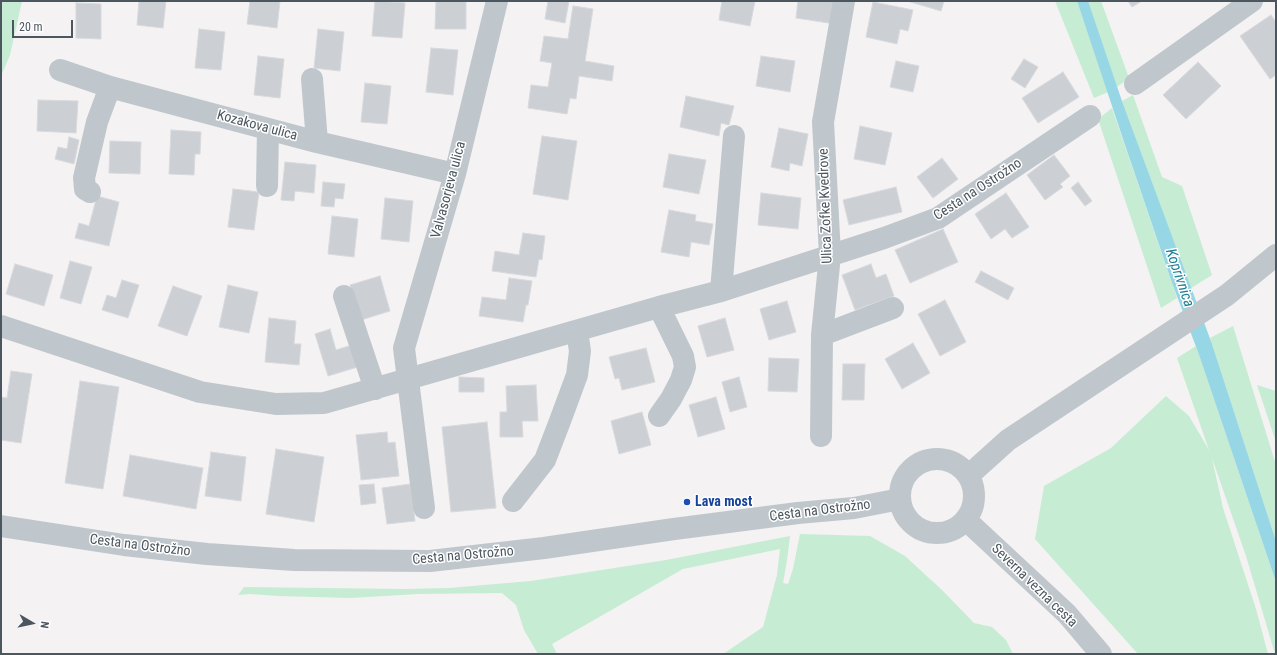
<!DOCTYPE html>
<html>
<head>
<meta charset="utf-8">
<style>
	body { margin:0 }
	#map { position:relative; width:1277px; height:655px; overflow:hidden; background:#f4f2f2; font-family:"Roboto Condensed",sans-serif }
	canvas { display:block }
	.frame { position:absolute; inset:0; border:2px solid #4b565e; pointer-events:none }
	.north { position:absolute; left:12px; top:603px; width:40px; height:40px; -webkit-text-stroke:3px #fff; paint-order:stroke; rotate:99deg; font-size:11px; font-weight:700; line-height:16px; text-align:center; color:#4b565e }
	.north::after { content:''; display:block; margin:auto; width:14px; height:18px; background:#4b565e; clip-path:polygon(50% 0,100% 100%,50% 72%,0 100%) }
	.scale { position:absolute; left:12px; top:20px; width:61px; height:18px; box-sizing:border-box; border:2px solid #4b565e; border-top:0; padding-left:5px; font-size:12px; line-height:14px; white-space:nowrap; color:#4b565e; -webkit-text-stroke:3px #fff; paint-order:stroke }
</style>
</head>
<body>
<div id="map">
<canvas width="1277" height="655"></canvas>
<div class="frame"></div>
<div class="north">N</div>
<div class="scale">20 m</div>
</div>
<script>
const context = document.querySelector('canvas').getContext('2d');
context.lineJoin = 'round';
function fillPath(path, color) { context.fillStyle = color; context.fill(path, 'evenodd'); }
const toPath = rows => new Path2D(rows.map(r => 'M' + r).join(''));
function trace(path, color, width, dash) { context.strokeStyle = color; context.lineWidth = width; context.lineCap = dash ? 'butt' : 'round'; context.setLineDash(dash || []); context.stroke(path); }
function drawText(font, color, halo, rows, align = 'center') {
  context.font = font + ' "Roboto Condensed",sans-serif'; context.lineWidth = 3; context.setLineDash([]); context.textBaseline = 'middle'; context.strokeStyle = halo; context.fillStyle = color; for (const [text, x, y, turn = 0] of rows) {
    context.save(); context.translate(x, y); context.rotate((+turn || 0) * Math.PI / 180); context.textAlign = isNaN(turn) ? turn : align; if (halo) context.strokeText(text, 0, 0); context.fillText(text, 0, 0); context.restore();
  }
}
fillPath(toPath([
	[1,1,22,1,10,55,1,76],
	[1055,1,1077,1,1108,92,1094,98],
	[1087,1,1101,1,1129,78,1117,87],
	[1133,95,1162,177,1182,186,1212,275,1191,288,1122,101],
	[1112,108,1177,298,1161,308,1098,119],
	[1233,326,1276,465,1276,541,1210,338],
	[1196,346,1276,582,1276,654,1275,654,1246,556,1212,458,1223,508,1256,609,1268,654,1138,654,1035,539,1044,486,1111,448,1166,396,1189,416,1209,450,1177,358],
	[1257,385,1276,391,1276,442],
	[800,534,870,536,905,556,942,590,974,623,992,627,1006,640,1013,654,723,654,763,627,777,575,780,549,683,569,552,644,557,654,538,654,524,630,516,605,502,593,418,594,350,598,279,596,250,594,238,595,244,587,405,589,449,588,531,581,666,560,790,536,787,560,783,583,788,584,793,569]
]), '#c6ecd3');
fillPath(toPath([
	[1077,1,1088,1,1122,101,1212,344,1276,541,1276,582,1198,352,1172,283,1125,145]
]), '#97d7e5');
const building = toPath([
	[139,1,166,1,163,28,137,25,139,1],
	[250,1,280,1,277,28,247,24,250,1],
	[375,1,405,3,402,38,372,36,375,1],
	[436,1,466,1,466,29,435,29,436,1],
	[548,1,569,1,565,23,545,19,548,1],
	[722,1,755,1,750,26,719,20,722,1],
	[798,1,839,1,835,24,796,18,798,1],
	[907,1,944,1,941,11,907,1],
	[1128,1,1142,1,1132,7,1128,1],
	[873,2,913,10,908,31,900,29,897,44,866,37,873,2],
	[76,3,101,4,101,39,76,38,76,3],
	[573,6,593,9,585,61,614,66,612,81,579,76,576,99,570,98,567,114,528,108,531,85,548,87,552,63,540,61,544,36,568,39,573,6],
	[1271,15,1276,22,1276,75,1270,79,1240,36,1271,15],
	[199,29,225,32,221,70,195,68,199,29],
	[318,29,344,32,340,71,314,68,318,29],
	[431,48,458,50,453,95,426,92,431,48],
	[258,56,284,59,280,98,254,95,258,56],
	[761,56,795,61,790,92,756,86,761,56],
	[1024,59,1038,67,1025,88,1011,79,1024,59],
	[896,61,919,66,913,92,890,87,896,61],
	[1198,62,1221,86,1186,119,1163,95,1198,62],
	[1063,72,1079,97,1038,123,1022,98,1063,72],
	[365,83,391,86,387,124,361,122,365,83],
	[686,96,734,106,729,125,721,123,719,136,680,127,686,96],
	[38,100,78,101,76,133,37,131,38,100],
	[860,126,892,133,885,165,854,159,860,126],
	[779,128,808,134,802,166,790,163,789,171,771,167,779,128],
	[171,130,201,132,200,154,195,154,194,175,169,174,171,130],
	[542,136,577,141,568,200,533,194,542,136],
	[69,137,79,140,74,164,55,159,58,147,67,149,69,137],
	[110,141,141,142,140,174,109,173,110,141],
	[669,154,706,160,699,194,663,187,669,154],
	[1054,155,1070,176,1060,184,1063,187,1045,200,1027,175,1054,155],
	[942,158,958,179,933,198,917,177,942,158],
	[285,162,316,165,314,193,295,191,294,201,281,200,285,162],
	[323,182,345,184,343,199,335,198,334,207,321,206,323,182],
	[1078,182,1092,201,1085,206,1071,188,1078,182],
	[896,187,902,212,849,225,843,200,896,187],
	[233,189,259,192,254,230,228,227,233,189],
	[761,193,801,198,798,229,758,225,761,193],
	[1006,193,1029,227,1012,238,1005,229,991,239,975,214,1006,193],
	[97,196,119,202,109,246,75,238,79,223,89,226,97,196],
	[385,198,413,201,409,242,381,239,385,198],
	[669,210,696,215,695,221,713,224,709,245,691,242,689,257,661,252,669,210],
	[332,216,358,219,354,257,328,254,332,216],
	[943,229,958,262,910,283,895,250,943,229],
	[523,233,545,236,542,260,539,259,536,277,492,271,495,251,519,255,523,233],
	[70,261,92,267,81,304,60,298,70,261],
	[15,264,53,275,44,306,6,294,15,264],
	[871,264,876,278,886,274,894,296,855,310,842,275,871,264],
	[981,271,1014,288,1008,300,975,282,981,271],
	[380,276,390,311,361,320,350,285,380,276],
	[509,278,532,281,528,305,526,305,523,322,479,316,482,297,506,300,509,278],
	[122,280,139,285,128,318,102,310,107,295,116,298,122,280],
	[228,285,258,292,249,333,219,327,228,285],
	[173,286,202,296,187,336,158,326,173,286],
	[945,300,966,342,940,356,918,314,945,300],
	[787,301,796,332,769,340,760,309,787,301],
	[269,318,296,321,294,344,301,344,299,365,265,362,269,318],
	[725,318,734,350,707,357,698,326,725,318],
	[330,329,336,350,355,344,361,366,328,376,315,334,330,329],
	[913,343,930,373,902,389,885,359,913,343],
	[646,348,655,382,622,390,619,378,615,379,609,357,646,348],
	[769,358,799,359,797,392,768,391,769,358],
	[843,364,865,364,864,400,842,400,843,364],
	[11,371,32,374,21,443,1,440,1,397,7,398,11,371],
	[459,377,484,378,484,392,459,392,459,377],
	[739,377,747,407,730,412,722,382,739,377],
	[80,381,119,387,103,489,65,483,80,381],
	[536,385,538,421,522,421,523,437,500,437,500,412,507,412,506,386,536,385],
	[716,397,725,429,698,437,689,405,716,397],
	[642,412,651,445,619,454,611,421,642,412],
	[487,422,496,508,451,512,442,427,487,422],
	[387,432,388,443,395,442,399,476,361,480,356,435,387,432],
	[276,449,324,457,314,522,266,514,276,449],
	[211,452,246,457,241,501,205,496,211,452],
	[130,455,203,468,196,509,123,496,130,455],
	[374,484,376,503,361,505,359,485,374,484],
	[410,484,415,521,387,524,382,488,410,484]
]);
fillPath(building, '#cccfd4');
trace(building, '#d7d9dd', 1);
trace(toPath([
	[60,70,110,87,317,142,455,174],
	[312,79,317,142],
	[1135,84,1252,1],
	[267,186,268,129],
	[90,192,85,189,84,178,97,122,110,87],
	[721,291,734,136],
	[344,296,375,389],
	[1,326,200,392,276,404,324,403,659,307,721,291,884,238,938,218,1090,116],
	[822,335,893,308],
	[659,416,671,399,681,380,685,367,683,356,659,307],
	[821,436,822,335,830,255,823,122,844,1],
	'900 496a37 37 0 1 1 74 0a37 37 0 1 1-74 0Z',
	[968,476,1008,440,1227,295,1276,255],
	[513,501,545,460,560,421,577,375,580,351,577,331],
	[424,508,404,348,455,174,497,1],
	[966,520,1067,614,1101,654],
	[1,526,124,545,207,554,294,560,430,561,544,548,674,529,798,513,854,508,900,499]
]), '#bfc7cd', 22);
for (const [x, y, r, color] of [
	[687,502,4,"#1a4fb4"]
]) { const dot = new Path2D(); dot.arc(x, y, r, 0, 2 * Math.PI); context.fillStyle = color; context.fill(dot); trace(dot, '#fff', 1.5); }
drawText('14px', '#4b565e', '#fff', [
	["Kozakova ulica",257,126,15],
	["Valvasorjeva ulica",449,190,-75],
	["Cesta na Ostrožno",978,190,-33],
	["Ulica Zofke Kvedrove",826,206,-92],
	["Cesta na Ostrožno",820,511,-7],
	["Cesta na Ostrožno",140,546,7],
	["Cesta na Ostrožno",463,556,-5],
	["Severna vezna cesta",1034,586,44]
]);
drawText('bold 14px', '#164399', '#fff', [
	["Lava most",695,502]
], 'left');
drawText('italic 15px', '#197e94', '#fff', [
	["Koprivnica",1179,278,71]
]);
</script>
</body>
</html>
